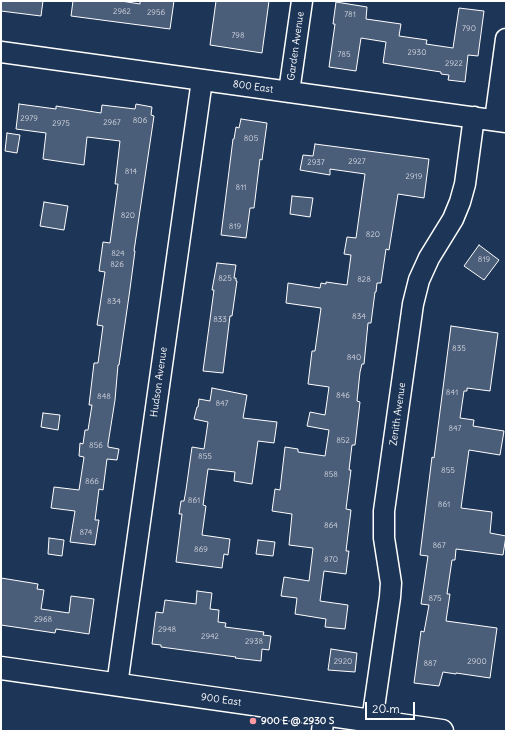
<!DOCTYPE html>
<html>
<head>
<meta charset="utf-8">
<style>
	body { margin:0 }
	#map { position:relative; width:507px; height:732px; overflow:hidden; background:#1d3557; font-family:Delius,sans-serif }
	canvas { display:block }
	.frame { position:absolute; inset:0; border:2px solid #fff; pointer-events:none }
	.scale { position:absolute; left:365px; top:702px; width:50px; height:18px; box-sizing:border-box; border:2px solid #fff; border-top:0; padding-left:5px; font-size:12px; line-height:14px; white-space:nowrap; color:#fff; -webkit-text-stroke:3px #1d3557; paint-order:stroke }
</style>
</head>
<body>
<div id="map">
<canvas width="507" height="732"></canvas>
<div class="frame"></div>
<div class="scale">20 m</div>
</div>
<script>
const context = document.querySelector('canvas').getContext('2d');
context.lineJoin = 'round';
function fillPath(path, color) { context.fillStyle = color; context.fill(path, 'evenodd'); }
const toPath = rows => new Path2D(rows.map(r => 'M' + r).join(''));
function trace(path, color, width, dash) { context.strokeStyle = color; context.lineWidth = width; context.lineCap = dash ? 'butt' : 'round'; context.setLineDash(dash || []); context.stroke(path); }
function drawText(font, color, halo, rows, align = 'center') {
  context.font = font + ' Delius,sans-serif'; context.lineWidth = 3; context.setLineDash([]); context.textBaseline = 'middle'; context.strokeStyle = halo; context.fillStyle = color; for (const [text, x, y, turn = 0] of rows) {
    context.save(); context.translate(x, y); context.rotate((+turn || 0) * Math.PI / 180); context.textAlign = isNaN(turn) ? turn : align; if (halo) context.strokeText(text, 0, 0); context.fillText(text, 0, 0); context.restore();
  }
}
const building = toPath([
	[1,1,43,1,41,16,1,11,1,1],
	[73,1,121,1,140,4,140,1,174,1,170,29,71,16,73,1],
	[216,1,269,1,262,53,210,45,216,1],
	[336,2,367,7,366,19,401,24,399,36,427,40,426,44,453,48,459,8,484,11,478,56,468,55,465,82,448,80,449,75,441,74,441,72,383,63,386,42,361,38,356,71,329,67,335,24,333,24,336,2],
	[19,104,56,109,56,106,101,113,102,105,135,109,136,104,152,107,151,115,154,116,134,251,135,251,130,289,119,365,118,365,115,400,108,444,108,447,119,449,117,460,107,459,103,490,99,489,95,520,99,520,95,545,70,542,75,511,51,508,54,487,79,490,84,457,79,456,80,443,83,444,85,430,88,430,92,405,89,405,94,363,98,363,103,326,97,325,105,272,99,271,103,242,110,243,118,184,115,184,120,141,87,137,84,165,43,159,46,133,16,129,19,104],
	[241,119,267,123,262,160,260,159,254,208,250,208,246,238,221,235,233,139,234,139,236,127,239,128,241,119],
	[7,133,20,135,17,153,5,151,7,133],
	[315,144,429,159,424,198,398,194,389,250,386,249,381,283,377,283,376,292,375,292,371,323,368,323,364,364,362,364,360,372,357,401,360,402,355,445,352,445,349,470,351,470,346,509,351,510,346,551,349,551,347,566,346,574,324,571,320,601,348,605,345,629,325,627,326,619,295,614,297,598,281,596,284,577,309,581,313,548,289,545,292,514,272,511,275,489,280,490,285,447,298,449,298,452,325,456,329,430,307,426,310,412,325,415,329,387,308,384,312,351,315,351,321,308,286,303,288,283,320,288,321,283,326,284,326,282,347,285,351,255,344,254,347,237,356,238,365,174,330,169,330,175,300,170,303,155,313,156,315,144],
	[292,196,313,198,310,217,290,214,292,196],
	[44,202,68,206,64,230,40,226,44,202],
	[479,245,499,260,484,280,464,266,479,245],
	[217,263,236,265,234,278,236,278,236,281,237,281,232,316,230,316,223,373,203,371,214,290,212,290,217,263],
	[451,326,498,333,490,391,467,388,467,391,464,391,460,418,474,420,473,426,504,431,500,455,469,450,461,508,492,512,490,533,506,536,503,555,456,549,455,560,452,560,447,594,450,594,446,621,497,628,490,678,456,673,456,674,443,672,439,686,414,683,421,631,424,632,429,605,421,604,428,556,420,555,432,457,434,458,451,326],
	[212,388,247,395,243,418,277,422,274,443,258,441,252,484,234,481,235,472,208,469,203,505,206,506,202,535,230,539,228,555,224,554,222,568,176,562,182,514,179,514,181,501,184,501,186,490,192,447,204,449,208,422,194,419,197,407,198,407,199,399,210,401,212,388],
	[43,413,60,415,58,430,41,427,43,413],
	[49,538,64,540,62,556,48,554,49,538],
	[258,540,275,542,273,556,256,554,258,540],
	[1,578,38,584,37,589,44,590,41,609,69,613,71,596,94,599,89,634,56,629,55,633,1,625,1,578],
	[197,591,212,593,210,609,219,610,218,622,226,623,225,627,264,632,263,635,271,636,269,650,262,649,261,661,235,658,236,657,161,647,161,645,152,644,156,612,163,613,165,600,196,604,197,591],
	[331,649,357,653,355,672,328,670,331,649]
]);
fillPath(building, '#4a5d79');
trace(building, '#fff', 1);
const minor = toPath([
	[1,52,506,122],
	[289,92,302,1],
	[495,120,506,39],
	[117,685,202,80],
	[372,721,390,597,391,583,384,538,384,511,413,304,419,280,429,258,453,219,460,202,465,184,474,117],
	[322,731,324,715]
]);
const tertiary = toPath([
	[1,668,442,731]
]);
trace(minor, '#fff', 23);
trace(tertiary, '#fff', 25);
trace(minor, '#1d3557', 20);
trace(tertiary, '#1d3557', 22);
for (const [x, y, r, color] of [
	[253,721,4,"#ff9aa2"]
]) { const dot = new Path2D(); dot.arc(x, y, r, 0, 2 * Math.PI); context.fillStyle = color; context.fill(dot); trace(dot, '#1d3557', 1.5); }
drawText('8px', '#d2d6de', null, [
	["2962",122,12],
	["2956",156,13],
	["781",350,15],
	["790",469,29],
	["798",238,36],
	["2930",417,53],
	["785",344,55],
	["2922",454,64],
	["2979",29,119],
	["806",140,121],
	["2967",112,123],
	["2975",61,124],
	["805",251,139],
	["2927",357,162],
	["2937",316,163],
	["814",131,172],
	["2919",414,177],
	["811",241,188],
	["820",128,216],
	["819",235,227],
	["820",373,235],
	["824",118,254],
	["819",484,260],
	["826",117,265],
	["825",225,279],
	["828",364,280],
	["834",114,302],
	["834",359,317],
	["833",220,320],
	["835",459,349],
	["840",354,358],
	["841",452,393],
	["846",343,396],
	["848",104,397],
	["847",222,404],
	["847",455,429],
	["852",343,441],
	["856",96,446],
	["855",205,457],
	["855",448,471],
	["858",331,475],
	["866",92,482],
	["861",194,501],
	["861",444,505],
	["864",331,526],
	["874",86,533],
	["867",439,546],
	["869",201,550],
	["870",331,560],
	["875",435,599],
	["2968",43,620],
	["2948",167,630],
	["2942",210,637],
	["2938",254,642],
	["2920",343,662],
	["2900",477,662],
	["887",430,664]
]);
drawText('10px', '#fff', '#1d3557', [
	["Garden Avenue",296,46,-82],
	["800 East",253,87,8],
	["Hudson Avenue",159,382,-82],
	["Zenith Avenue",398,414,-82],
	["900 East",221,700,8]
]);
drawText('bold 10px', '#fff', '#1d3557', [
	["900 E @ 2930 S",261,721]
], 'left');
</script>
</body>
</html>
